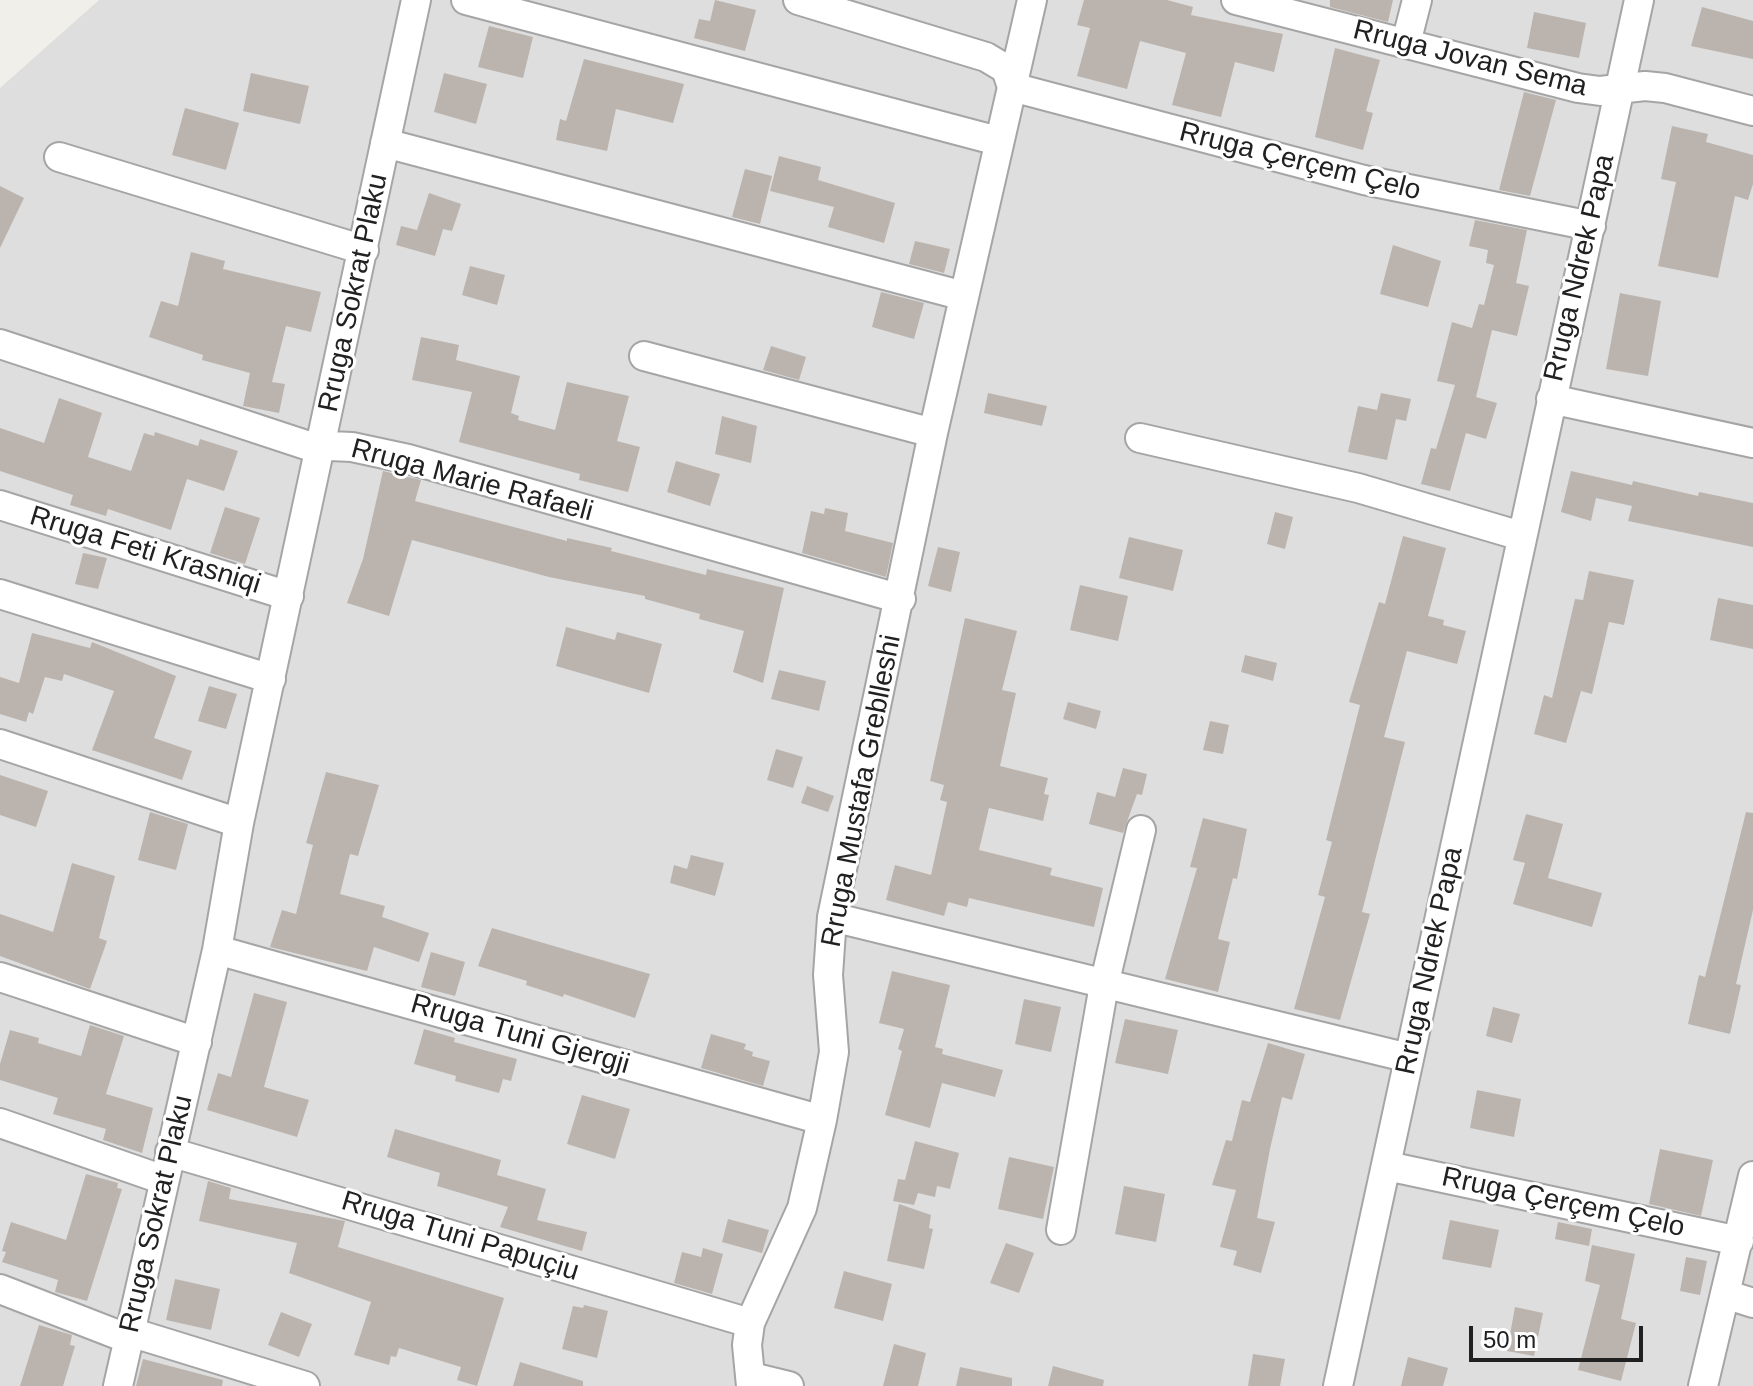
<!DOCTYPE html>
<html>
<head>
<meta charset="utf-8">
<style>
	body { margin:0 }
	#map { position:relative; width:1753px; height:1386px; overflow:hidden; background:#f1efe9; font-family:Helvetica,sans-serif }
	canvas { display:block }
	.scale { position:absolute; left:1469px; top:1326px; width:174px; height:36px; box-sizing:border-box; border:4px solid #212121; border-top:0; padding-left:10px; font-size:24px; line-height:28px; white-space:nowrap; color:#212121; -webkit-text-stroke:6px #fff; paint-order:stroke }
</style>
</head>
<body>
<div id="map">
<canvas width="1753" height="1386"></canvas>
<div class="scale">50 m</div>
</div>
<script>
const context = document.querySelector('canvas').getContext('2d');
context.lineJoin = 'round';
function fillPath(path, color) { context.fillStyle = color; context.fill(path, 'evenodd'); }
const toPath = rows => new Path2D(rows.map(r => 'M' + r).join(''));
function trace(path, color, width, dash) { context.strokeStyle = color; context.lineWidth = width; context.lineCap = dash ? 'butt' : 'round'; context.setLineDash(dash || []); context.stroke(path); }
function drawText(font, color, halo, rows, align = 'center') {
  context.font = font + ' Helvetica,sans-serif'; context.lineWidth = 6; context.setLineDash([]); context.textBaseline = 'middle'; context.strokeStyle = halo; context.fillStyle = color; for (const [text, x, y, turn = 0] of rows) {
    context.save(); context.translate(x, y); context.rotate((+turn || 0) * Math.PI / 180); context.textAlign = isNaN(turn) ? turn : align; if (halo) context.strokeText(text, 0, 0); context.fillText(text, 0, 0); context.restore();
  }
}
fillPath(toPath([
	[99,0,1753,0,1753,1386,0,1386,0,88]
]), '#dfdede');
fillPath(toPath([
	[715,0,756,10,745,51,694,38,699,19,710,21],
	[1084,0,1167,0,1193,7,1191,15,1283,34,1274,72,1235,62,1221,117,1172,105,1186,53,1140,41,1127,89,1077,76,1090,28,1077,25],
	[1330,0,1393,0,1388,22,1330,7],
	[1702,7,1753,21,1753,59,1691,46],
	[1534,12,1586,23,1579,58,1527,48],
	[489,26,533,37,523,78,478,67],
	[1335,48,1380,60,1366,111,1373,113,1363,150,1315,137],
	[584,59,684,84,673,123,616,109,607,151,556,140,560,119,566,121],
	[251,73,309,86,300,124,243,111],
	[444,73,487,84,476,124,434,112],
	[1524,92,1556,100,1530,196,1499,190],
	[185,108,239,123,226,170,172,155],
	[1672,126,1708,134,1706,142,1753,155,1753,184,1748,200,1735,196,1718,278,1658,266,1676,182,1661,179],
	[779,156,821,167,818,180,895,203,884,243,828,227,834,207,770,191],
	[745,169,772,176,760,224,732,217],
	[0,186,24,198,0,248],
	[429,193,461,204,452,231,443,229,435,256,396,245,401,226,417,230],
	[1475,220,1527,230,1516,283,1529,286,1517,336,1492,330,1476,397,1497,403,1486,439,1466,433,1450,491,1421,484,1431,448,1436,449,1455,385,1437,381,1452,322,1472,328,1479,304,1484,305,1494,265,1486,263,1488,250,1469,246],
	[915,241,950,249,944,273,909,264],
	[1393,245,1441,261,1428,307,1380,294],
	[191,252,225,261,223,269,321,292,311,332,286,326,272,382,285,384,279,413,243,406,250,373,202,360,203,355,149,337,161,301,178,306],
	[470,266,505,275,497,305,462,295],
	[881,292,924,303,914,339,872,327],
	[1620,293,1661,301,1648,376,1606,369],
	[421,337,459,345,456,360,520,376,511,413,519,416,518,420,555,430,567,382,629,396,617,441,640,447,628,492,579,480,580,474,459,442,472,392,412,380],
	[771,346,806,357,799,380,763,370],
	[988,393,1047,406,1042,426,984,413],
	[1381,393,1411,399,1406,421,1396,419,1387,460,1348,452,1358,406,1377,410],
	[59,398,102,413,88,457,131,471,144,433,154,436,155,432,198,446,200,439,238,451,224,491,187,479,171,530,108,509,106,516,70,505,73,495,0,471,0,428,44,443],
	[722,416,757,426,751,463,715,454],
	[676,461,720,474,710,506,667,492],
	[383,471,421,480,415,501,567,541,567,538,612,548,611,551,706,575,707,569,784,588,763,683,733,672,744,631,699,619,700,614,645,599,645,596,549,577,412,540,389,616,347,603,363,559],
	[1571,471,1632,485,1633,481,1698,496,1699,492,1753,503,1753,547,1628,521,1632,506,1596,498,1591,521,1561,512],
	[225,507,260,518,245,564,210,553],
	[825,508,848,513,845,531,893,543,886,577,802,553,811,511,824,514],
	[1275,512,1293,517,1285,549,1267,544],
	[1403,536,1446,548,1428,616,1444,620,1443,625,1466,631,1457,664,1407,651,1384,737,1405,742,1362,912,1370,914,1340,1020,1294,1009,1325,897,1318,895,1332,842,1326,840,1360,705,1349,702,1379,602,1385,604],
	[1129,537,1183,550,1173,591,1119,578],
	[938,547,960,552,951,592,928,586],
	[83,553,107,558,98,589,75,584],
	[1589,571,1634,580,1624,625,1609,622,1592,694,1581,691,1566,743,1534,734,1544,695,1552,698,1575,599,1583,600],
	[1080,585,1128,596,1118,641,1070,630],
	[1718,598,1753,605,1753,649,1710,640],
	[965,618,1017,631,1002,690,1016,693,1000,766,1048,778,1044,794,1049,795,1043,821,989,808,979,850,1052,868,1050,875,1103,888,1094,927,969,898,967,907,948,902,944,916,886,900,895,865,931,875,947,802,940,800,944,785,930,781],
	[566,627,615,640,617,632,662,644,649,693,556,666],
	[32,633,90,648,92,642,176,676,154,738,192,751,182,780,92,750,114,691,64,674,62,681,45,677,33,714,29,712,26,722,0,714,0,677,19,683],
	[1245,655,1277,663,1273,681,1241,672],
	[779,670,826,681,819,711,771,699],
	[209,686,237,694,226,729,198,721],
	[1068,702,1101,711,1096,729,1063,719],
	[1210,721,1229,725,1223,754,1203,750],
	[776,749,803,757,793,788,767,780],
	[1123,768,1147,774,1142,795,1137,794,1123,833,1089,824,1097,792,1115,797],
	[326,772,379,785,358,856,350,854,340,894,385,906,382,917,429,933,419,962,374,947,367,971,270,947,282,910,296,914,313,845,306,843],
	[0,775,48,791,36,827,0,815],
	[807,786,834,796,828,812,801,803],
	[150,812,188,824,176,870,138,860],
	[1746,812,1753,813,1753,910,1736,984,1741,985,1730,1034,1688,1024,1699,975,1705,977],
	[1526,814,1563,824,1548,878,1602,893,1592,927,1513,904,1525,863,1513,860],
	[1203,818,1247,829,1237,879,1233,878,1218,939,1230,942,1218,992,1165,979,1197,868,1190,867],
	[691,855,724,863,715,896,670,883,674,865,687,869],
	[72,863,115,876,99,938,107,941,90,989,0,956,0,914,53,932],
	[492,928,650,974,635,1018,564,994,563,997,526,985,527,981,478,966],
	[431,952,465,962,455,996,421,987],
	[892,971,950,985,935,1047,943,1049,942,1054,1003,1070,995,1097,942,1083,930,1128,885,1115,902,1051,898,1049,904,1029,879,1023],
	[254,993,287,1002,264,1087,309,1100,297,1137,207,1110,218,1073,231,1077],
	[1024,999,1061,1007,1051,1052,1015,1044],
	[1493,1007,1520,1014,1512,1043,1486,1036],
	[1125,1019,1178,1030,1168,1074,1115,1063],
	[90,1025,124,1036,106,1094,153,1108,142,1153,103,1140,106,1129,53,1114,58,1098,0,1080,0,1064,10,1030,39,1038,38,1043,81,1056],
	[424,1029,455,1038,454,1042,517,1059,511,1081,503,1079,499,1093,455,1081,456,1076,414,1064],
	[711,1034,746,1044,744,1049,753,1052,752,1056,770,1061,763,1086,701,1068],
	[1268,1043,1305,1054,1292,1100,1282,1097,1270,1149,1257,1218,1275,1222,1261,1273,1233,1265,1237,1251,1220,1247,1236,1190,1212,1185,1226,1140,1232,1141,1242,1100,1250,1102],
	[1477,1090,1521,1099,1514,1137,1470,1128],
	[582,1095,630,1109,615,1159,567,1144],
	[395,1129,501,1160,497,1175,546,1189,537,1220,587,1232,582,1251,500,1227,508,1207,437,1186,440,1173,387,1157],
	[915,1141,959,1153,950,1189,937,1186,935,1197,918,1193,914,1205,893,1201,898,1179,905,1180],
	[1660,1149,1713,1160,1701,1216,1649,1204],
	[1009,1157,1054,1167,1043,1219,998,1209],
	[86,1174,118,1183,117,1188,122,1189,87,1301,55,1292,58,1280,2,1262,6,1252,2,1251,11,1222,66,1240],
	[208,1181,231,1188,229,1199,345,1221,338,1247,504,1298,477,1386,457,1380,461,1367,399,1348,396,1357,391,1356,389,1365,354,1355,371,1302,289,1273,297,1243,199,1221],
	[1124,1186,1165,1194,1156,1242,1115,1234],
	[899,1204,931,1215,929,1228,933,1229,924,1269,887,1261],
	[728,1219,769,1230,762,1253,722,1242],
	[1450,1220,1499,1230,1491,1268,1442,1259],
	[1558,1222,1592,1229,1589,1246,1555,1239],
	[1006,1243,1034,1253,1019,1293,990,1283],
	[1592,1245,1635,1254,1621,1319,1636,1323,1621,1381,1578,1370,1600,1285,1585,1281],
	[703,1248,723,1254,712,1294,674,1283,682,1252,701,1257],
	[1686,1257,1707,1261,1700,1295,1680,1291],
	[844,1271,892,1284,883,1321,834,1308],
	[175,1279,220,1289,211,1330,166,1320],
	[584,1305,608,1311,597,1358,562,1349,573,1306,583,1308],
	[1515,1307,1543,1313,1534,1356,1507,1351],
	[281,1312,312,1324,299,1357,268,1345],
	[39,1325,72,1335,70,1345,75,1346,63,1386,20,1386],
	[894,1344,926,1353,918,1386,883,1386],
	[1253,1354,1285,1359,1280,1386,1248,1386],
	[1408,1357,1448,1368,1443,1386,1401,1386],
	[143,1359,223,1380,222,1386,136,1386],
	[520,1362,583,1381,583,1386,513,1386],
	[1053,1366,1104,1380,1103,1386,1048,1386],
	[960,1367,1012,1378,1012,1386,956,1386]
]), '#bbb4ae');
const minor = toPath([
	[466,0,998,141],
	[798,0,986,57,1006,69,1012,87,1364,180,1591,226],
	[1236,0,1578,88,1600,91,1645,86,1665,88,1753,111],
	[1406,43,1417,0],
	[385,143,964,296],
	[59,157,364,250],
	[0,344,306,445,352,447,408,459,901,599],
	[644,356,933,433],
	[1551,399,1753,443],
	[1140,438,1358,488,1521,536],
	[0,505,289,596],
	[0,594,271,679],
	[0,744,239,823],
	[832,917,1409,1058],
	[217,950,822,1120],
	[0,977,197,1042],
	[0,1123,164,1180],
	[170,1152,750,1323],
	[1387,1166,1739,1241],
	[1061,1230,1104,985,1141,830],
	[0,1289,116,1334,143,1336,305,1386],
	[1725,1294,1753,1303],
	[752,1377,789,1386],
	[118,1386,217,950,239,823,416,0],
	[751,1386,747,1345,750,1323,802,1208,822,1120,834,1052,828,975,832,917,933,433,1032,0],
	[1338,1386,1639,0],
	[1703,1386,1753,1176]
]);
trace(minor, '#a5a5a5', 32);
trace(minor, '#fff', 28);
drawText('28px', '#212121', '#fff', [
	["Rruga Jovan Sema",1470,59,14],
	["Rruga Çerçem Çelo",1300,162,14],
	["Rruga Ndrek Papa",1580,268,-77],
	["Rruga Sokrat Plaku",354,293,-78],
	["Rruga Marie Rafaeli",472,481,15],
	["Rruga Feti Krasniqi",145,551,17],
	["Rruga Mustafa Greblleshi",862,791,-79],
	["Rruga Ndrek Papa",1430,961,-78],
	["Rruga Tuni Gjergji",520,1035,16],
	["Rruga Çerçem Çelo",1563,1203,12],
	["Rruga Sokrat Plaku",157,1214,-77],
	["Rruga Tuni Papuçiu",460,1237,17]
]);
</script>
</body>
</html>
